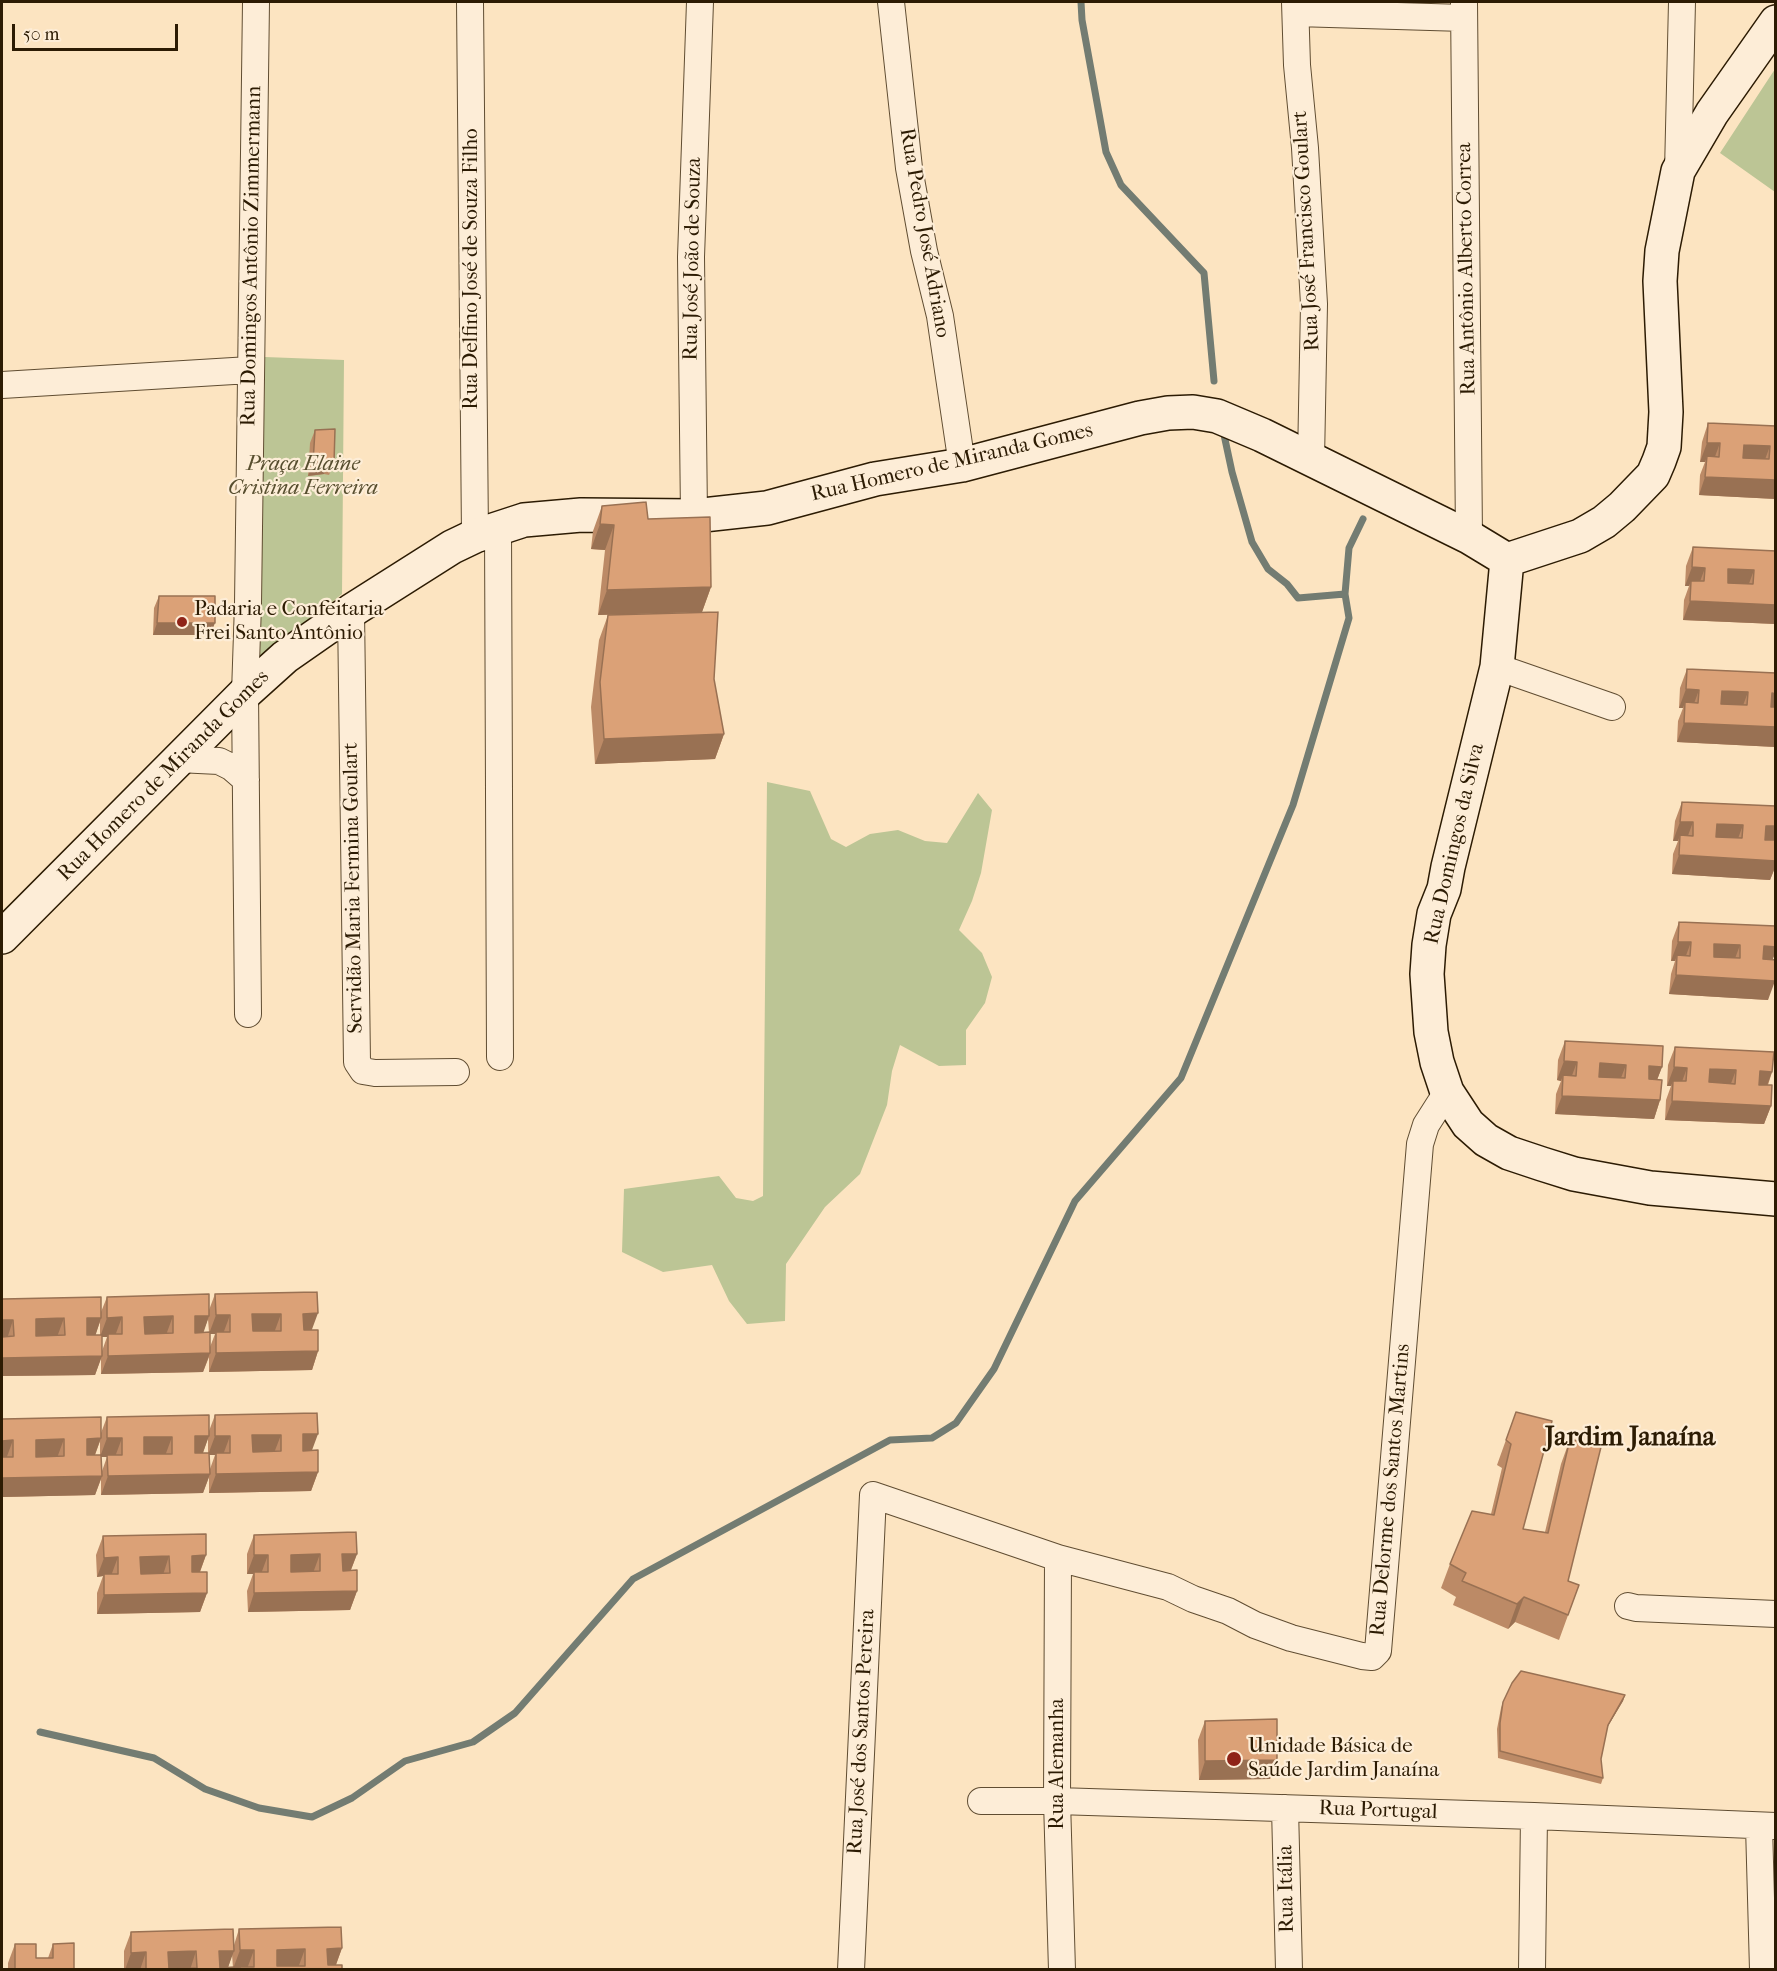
<!DOCTYPE html>
<html>
<head>
<meta charset="utf-8">
<style>
	body { margin:0 }
	#map { position:relative; width:1777px; height:1971px; overflow:hidden; background:#fce4c1; font-family:"IM FELL French Canon",serif }
	canvas { display:block }
	.frame { position:absolute; inset:0; border:3px solid #2c1b03; pointer-events:none }
	.scale { position:absolute; left:12px; top:24px; width:166px; height:27px; box-sizing:border-box; border:3px solid #2c1b03; border-top:0; padding-left:8px; font-size:18px; line-height:21px; white-space:nowrap; color:#2c1b03; -webkit-text-stroke:4px #fdedd7; paint-order:stroke }
</style>
</head>
<body>
<div id="map">
<canvas width="1777" height="1971"></canvas>
<div class="frame"></div>
<div class="scale">50 m</div>
</div>
<script>
const context = document.querySelector('canvas').getContext('2d');
context.lineJoin = 'round';
function fillPath(path, color) { context.fillStyle = color; context.fill(path, 'evenodd'); }
const toPath = rows => new Path2D(rows.map(r => 'M' + r).join(''));
function trace(path, color, width, dash) { context.strokeStyle = color; context.lineWidth = width; context.lineCap = dash ? 'butt' : 'round'; context.setLineDash(dash || []); context.stroke(path); }
function drawText(font, color, halo, rows, align = 'center') {
  context.font = font + ' "IM FELL French Canon",serif'; context.lineWidth = 4.5; context.setLineDash([]); context.textBaseline = 'middle'; context.strokeStyle = halo; context.fillStyle = color; for (const [text, x, y, turn = 0] of rows) {
    context.save(); context.translate(x, y); context.rotate((+turn || 0) * Math.PI / 180); context.textAlign = isNaN(turn) ? turn : align; if (halo) context.strokeText(text, 0, 0); context.fillText(text, 0, 0); context.restore();
  }
}
fillPath(toPath([
	[1775,69,1775,192,1720,153],
	[265,357,344,360,342,594,260,660],
	[767,782,810,791,831,839,846,847,870,834,898,830,925,841,947,843,978,793,992,810,981,873,972,901,959,930,982,953,992,977,985,1003,966,1030,966,1065,939,1066,900,1045,892,1071,887,1105,860,1174,825,1207,786,1264,785,1321,747,1324,729,1301,712,1265,663,1272,622,1252,624,1189,719,1176,736,1198,753,1201,763,1196]
]), '#bcc595');
trace(toPath([
	[1081,2,1082,20,1106,152,1121,185,1204,273,1214,381],
	[1223,430,1232,472,1252,542,1268,569,1287,584,1298,598,1345,594],
	[40,1732,154,1758,205,1789,259,1808,312,1817,352,1798,405,1761,473,1742,515,1713,633,1579,890,1440,932,1438,956,1423,994,1369,1075,1201,1181,1078,1293,805,1349,618,1345,594,1349,548,1363,519]
]), '#737c72', 7);
const street = toPath([
	[470,2,475,536],
	[891,2,909,168,924,251,940,316,962,465],
	[1295,2,1297,65,1305,148,1314,304,1311,460],
	[1464,2,1469,537],
	[1296,13,1464,18],
	[1678,171,1682,2],
	[2,385,250,370],
	[694,516,691,257,700,2],
	[498,527,500,1057],
	[351,611,357,1062,363,1071,375,1073,456,1072],
	[1497,667,1612,707],
	[178,759,219,761,231,767,246,780],
	[248,1014,245,693,248,604,256,2],
	[1058,1558,1057,1801,1062,1970],
	[1628,1606,1636,1608,1776,1614],
	[981,1801,1057,1801,1534,1816,1776,1826],
	[1285,1808,1289,1970],
	[1759,1826,1763,1970],
	[851,1970,873,1495,1058,1558,1168,1587,1193,1599,1228,1611,1255,1625,1291,1638,1362,1656,1372,1657,1378,1651,1420,1144,1426,1125,1447,1092],
	[1532,1970,1534,1816]
]);
const secondary = toPath([
	[1507,560,1497,667,1448,867,1444,889,1434,914,1429,945,1427,974,1431,1032,1437,1062,1447,1092,1468,1124,1486,1140,1509,1153,1542,1164,1574,1174,1650,1188,1776,1199],
	[2,937,245,693,285,657,351,611,452,547,475,536,524,520,581,515,694,516,767,508,875,479,962,465,1140,418,1168,413,1193,412,1217,416,1262,435,1469,537,1507,560,1580,536,1604,522,1622,507,1653,475,1659,461,1664,447,1666,412,1660,281,1662,251,1678,171,1712,113,1776,22]
]);
trace(street, '#604d32', 28);
trace(secondary, '#2c1b03', 36);
trace(street, '#fdedd7', 26);
trace(secondary, '#fdedd7', 33);
fillPath(toPath([
	[1708,423,1776,426,1776,499,1699,495,1700,475,1705,462,1700,462,1702,442],
	[315,430,334,463,329,475,324,474,308,476,310,443],
	[602,506,648,519,711,587,702,612,598,615,605,550,591,549,593,531],
	[1693,547,1776,551,1776,624,1683,620,1684,600,1689,586,1685,586,1686,566],
	[159,596,210,635,153,635,154,608],
	[608,615,724,734,715,759,595,764,591,707,599,640],
	[1687,669,1776,673,1776,747,1677,742,1678,721,1683,708,1679,708,1680,688],
	[1682,802,1776,806,1776,836,1774,840,1776,840,1776,865,1770,880,1672,874,1673,854,1678,841,1673,841,1675,821],
	[1679,922,1776,926,1776,951,1772,960,1768,1000,1669,994,1671,974,1675,961,1671,961,1672,941],
	[1565,1041,1662,1067,1657,1080,1660,1100,1654,1119,1555,1114,1556,1094,1561,1081,1557,1080,1558,1060],
	[1675,1047,1772,1072,1768,1085,1771,1106,1764,1124,1665,1120,1666,1100,1671,1086,1667,1086,1668,1065],
	[317,1292,311,1330,318,1351,312,1370,209,1372,209,1357,203,1372,101,1374,101,1358,95,1375,2,1376,2,1299,101,1312,107,1297,209,1310,215,1294],
	[208,1319,209,1332,203,1332],
	[100,1322,100,1335,95,1335],
	[210,1334,215,1334,210,1347],
	[102,1337,107,1337,102,1351],
	[1516,1412,1523,1529,1545,1532,1561,1464,1570,1439,1568,1581,1579,1585,1559,1640,1515,1622,1508,1629,1453,1605,1456,1597,1441,1588,1450,1564,1491,1514,1502,1468,1497,1465],
	[317,1413,311,1451,318,1472,311,1491,209,1493,209,1477,203,1493,101,1495,101,1479,95,1495,2,1497,2,1419,101,1433,107,1417,209,1431,215,1415],
	[208,1438,208,1453,203,1453],
	[100,1441,100,1455,95,1455],
	[209,1455,215,1455,210,1469],
	[101,1457,107,1457,102,1471],
	[254,1535,357,1554,351,1570,357,1591,350,1610,248,1612,247,1591,253,1574,247,1574,247,1554],
	[103,1536,206,1555,200,1572,207,1593,200,1612,97,1614,97,1593,103,1576,97,1577,96,1555],
	[1625,1695,1623,1701,1607,1728,1601,1759,1603,1778,1601,1784,1498,1758,1497,1729,1501,1708,1503,1702],
	[1205,1721,1277,1760,1270,1779,1199,1780,1198,1740],
	[239,1929,342,1948,336,1965,342,1970,124,1970,124,1951,131,1932,234,1945],
	[232,1954,233,1968,228,1968],
	[15,1944,36,1958,48,1958,53,1944,74,1970,8,1970,8,1963]
]), '#bc8a66');
fillPath(toPath([
	[1707,443,1720,443,1713,462,1707,456,1705,462,1700,462],
	[1744,445,1770,446,1763,465,1737,463],
	[329,461,324,474,308,476,313,463],
	[1705,477,1776,480,1776,499,1699,495],
	[600,524,614,525,605,550,591,549],
	[1692,567,1705,568,1698,587,1691,581,1689,586,1685,586],
	[1728,569,1754,570,1747,589,1721,588],
	[711,587,702,612,598,615,607,590],
	[1690,601,1776,605,1776,624,1683,620],
	[157,623,215,623,210,635,153,635],
	[1686,689,1699,690,1692,709,1685,702,1683,708,1679,708],
	[1722,691,1748,692,1741,711,1716,710],
	[1772,693,1776,694,1776,713,1765,712],
	[1684,723,1776,727,1776,747,1677,742],
	[724,734,715,759,595,764,604,739],
	[1680,822,1693,822,1686,841,1680,835,1678,841,1673,841],
	[1717,824,1743,825,1736,844,1710,842],
	[1766,826,1776,826,1776,836,1772,845,1759,845],
	[1679,855,1776,861,1776,865,1770,880,1672,874],
	[1678,942,1691,942,1684,961,1677,955,1675,961,1671,961],
	[1714,944,1740,945,1733,964,1708,963],
	[1764,946,1776,947,1776,951,1770,966,1757,965],
	[1676,975,1775,981,1768,1000,1669,994],
	[1564,1061,1577,1062,1570,1081,1563,1075,1561,1081,1557,1080],
	[1600,1063,1626,1065,1619,1083,1593,1082],
	[1649,1066,1662,1067,1655,1085,1643,1085],
	[1674,1067,1687,1068,1680,1087,1673,1081,1671,1086,1667,1086],
	[1710,1069,1736,1070,1729,1089,1703,1088],
	[1760,1071,1772,1072,1765,1091,1753,1090],
	[1562,1096,1660,1100,1654,1119,1555,1114],
	[1672,1101,1771,1106,1764,1124,1665,1120],
	[318,1313,311,1332,296,1332,303,1314],
	[252,1314,281,1314,274,1333,246,1333],
	[216,1315,230,1315,223,1334,216,1332,215,1334,209,1334],
	[173,1316,166,1335,137,1336,144,1317],
	[195,1316,209,1316,203,1334,188,1335],
	[122,1317,115,1336,108,1334,107,1337,100,1337,107,1318],
	[64,1318,57,1337,29,1338,36,1319],
	[87,1318,101,1318,95,1337,80,1337],
	[2,1320,13,1320,7,1339,2,1339],
	[318,1351,312,1370,209,1372,216,1353],
	[210,1353,203,1372,101,1374,108,1356],
	[102,1356,95,1375,2,1376,2,1358],
	[303,1434,318,1434,311,1453,296,1453],
	[252,1435,281,1435,274,1453,245,1454],
	[195,1436,209,1436,202,1455,188,1455],
	[215,1436,230,1436,223,1455,216,1453,215,1455,208,1455],
	[144,1437,172,1437,165,1456,137,1456],
	[101,1438,94,1457,80,1457,87,1439],
	[107,1438,122,1438,115,1457,107,1455,107,1457,100,1457],
	[64,1439,57,1458,29,1458,36,1440],
	[13,1440,6,1459,2,1459,2,1441],
	[318,1472,311,1491,209,1493,216,1474],
	[210,1474,203,1493,101,1495,108,1476],
	[102,1476,95,1495,2,1497,2,1478],
	[320,1554,313,1573,284,1574,291,1555],
	[342,1554,357,1554,350,1572,336,1573],
	[206,1555,199,1574,185,1574,192,1556],
	[254,1555,268,1555,261,1574,254,1572,253,1574,247,1574],
	[169,1556,163,1575,134,1576,140,1557],
	[118,1557,111,1576,104,1574,103,1576,97,1577,104,1558],
	[357,1591,350,1610,248,1612,254,1593],
	[207,1593,200,1612,97,1614,104,1595],
	[1524,1597,1515,1622,1508,1629,1517,1604],
	[1625,1695,1623,1701,1605,1731,1608,1725],
	[1277,1760,1270,1779,1199,1780,1205,1761],
	[342,1948,335,1967,321,1968,327,1949],
	[305,1949,298,1968,270,1968,277,1950],
	[240,1950,254,1950,247,1969,240,1967,239,1969,233,1969],
	[196,1951,190,1970,162,1970,168,1952],
	[219,1951,234,1951,227,1970,213,1970],
	[146,1952,140,1970,125,1970,131,1953]
]), '#997153');
const building = toPath([
	[1708,423,1776,426,1776,480,1705,477,1707,456,1719,457,1720,443,1707,443,1708,423],
	[1744,445,1770,446,1769,459,1743,458,1744,445],
	[335,429,334,463,329,461,313,463,315,430,335,429],
	[646,502,648,519,710,517,711,587,607,590,614,525,600,524,602,506,646,502],
	[1693,547,1776,551,1776,605,1690,601,1691,581,1704,581,1705,568,1692,567,1693,547],
	[1728,569,1754,570,1753,584,1728,583,1728,569],
	[159,596,215,596,215,623,157,623,159,596],
	[718,612,714,679,724,734,604,739,600,682,608,615,718,612],
	[1687,669,1776,673,1776,694,1772,693,1771,707,1776,707,1776,727,1684,723,1685,702,1698,703,1699,690,1686,689,1687,669],
	[1722,691,1748,692,1747,705,1721,704,1722,691],
	[1682,802,1776,806,1776,826,1766,826,1765,840,1776,840,1776,861,1679,855,1680,835,1693,836,1693,822,1680,822,1682,802],
	[1717,824,1743,825,1742,838,1716,837,1717,824],
	[1679,922,1776,926,1776,947,1764,946,1763,959,1776,960,1775,981,1676,975,1677,955,1690,956,1691,942,1678,942,1679,922],
	[1714,944,1740,945,1740,958,1714,957,1714,944],
	[1565,1041,1663,1046,1662,1067,1649,1066,1649,1079,1662,1080,1660,1100,1562,1096,1563,1075,1576,1076,1577,1062,1564,1061,1565,1041],
	[1600,1063,1626,1065,1625,1078,1599,1077,1600,1063],
	[1675,1047,1774,1052,1772,1072,1760,1071,1759,1085,1772,1085,1771,1106,1672,1101,1673,1081,1686,1081,1687,1068,1674,1067,1675,1047],
	[1710,1069,1736,1070,1735,1084,1709,1082,1710,1069],
	[317,1292,318,1313,303,1314,304,1330,318,1330,318,1351,216,1353,216,1332,230,1332,230,1315,216,1315,215,1294,317,1292],
	[252,1314,281,1314,281,1331,253,1331,252,1314],
	[209,1294,209,1316,195,1316,195,1333,210,1332,210,1353,108,1356,108,1334,122,1334,122,1317,107,1318,107,1297,209,1294],
	[173,1316,173,1333,145,1334,144,1317,173,1316],
	[101,1297,101,1318,87,1318,87,1335,102,1335,102,1356,2,1358,2,1337,14,1336,13,1320,2,1320,2,1299,101,1297],
	[64,1318,65,1335,36,1336,36,1319,64,1318],
	[1516,1412,1552,1421,1523,1529,1548,1533,1570,1439,1601,1447,1568,1581,1579,1585,1568,1615,1524,1597,1517,1604,1462,1581,1466,1573,1450,1564,1472,1511,1494,1515,1511,1444,1506,1440,1516,1412],
	[317,1413,318,1434,303,1434,303,1451,318,1450,318,1472,216,1474,216,1453,230,1453,230,1436,215,1436,215,1415,317,1413],
	[252,1435,281,1435,281,1451,253,1452,252,1435],
	[209,1415,209,1436,195,1436,195,1453,209,1453,210,1474,108,1476,107,1455,122,1455,122,1438,107,1438,107,1417,209,1415],
	[144,1437,172,1437,172,1454,144,1454,144,1437],
	[101,1417,101,1438,87,1439,87,1455,101,1455,102,1476,2,1478,2,1457,13,1457,13,1440,2,1441,2,1419,101,1417],
	[64,1439,64,1456,36,1457,36,1440,64,1439],
	[356,1532,357,1554,342,1554,343,1571,357,1570,357,1591,254,1593,254,1572,268,1572,268,1555,254,1555,254,1535,356,1532],
	[320,1554,320,1571,291,1572,291,1555,320,1554],
	[206,1534,206,1555,192,1556,192,1572,207,1572,207,1593,104,1595,104,1574,118,1574,118,1557,104,1558,103,1536,206,1534],
	[169,1556,170,1573,141,1574,140,1557,169,1556],
	[1521,1671,1625,1695,1608,1725,1601,1759,1603,1778,1500,1751,1500,1723,1503,1702,1512,1683,1521,1671],
	[1277,1719,1277,1760,1205,1761,1205,1721,1277,1719],
	[341,1927,342,1948,327,1949,328,1965,342,1965,342,1970,240,1970,240,1967,254,1967,254,1950,240,1950,239,1929,341,1927],
	[305,1949,305,1966,277,1966,277,1950,305,1949],
	[233,1929,234,1951,219,1951,220,1968,234,1967,234,1970,139,1970,146,1969,146,1952,131,1953,131,1932,233,1929],
	[196,1951,197,1968,169,1969,168,1952,196,1951],
	[74,1943,74,1970,15,1970,15,1944,36,1944,36,1958,53,1958,53,1944,74,1943]
]);
fillPath(building, '#dba177');
trace(building, '#997153', 1.5);
for (const [x, y, r, color] of [
	[182,622,6,"#8f2418"],
	[1234,1759,8,"#8f2418"]
]) { const dot = new Path2D(); dot.arc(x, y, r, 0, 2 * Math.PI); context.fillStyle = color; context.fill(dot); trace(dot, '#fdedd7', 2); }
drawText('21px', '#2c1b03', '#fdedd7', [
	["Rua José Francisco Goulart",1307,231,-93],
	["Rua Pedro José Adriano",924,233,80],
	["Rua Domingos Antônio Zimmermann",252,256,-89],
	["Rua José João de Souza",693,259,-89],
	["Rua Delfino José de Souza Filho",472,269,-90],
	["Rua Antônio Alberto Correa",1467,269,-91],
	["Rua Homero de Miranda Gomes",952,463,-13],
	["Rua Homero de Miranda Gomes",164,776,-45],
	["Rua Domingos da Silva",1455,844,-77],
	["Servidão Maria Fermina Goulart",354,888,-91],
	["Rua Delorme dos Santos Martins",1391,1490,-85],
	["Rua José dos Santos Pereira",862,1732,-87],
	["Rua Alemanha",1058,1764,-90],
	["Rua Portugal",1378,1811,2],
	["Rua Itália",1287,1889,-91]
]);
drawText('italic 21px', '#574e2f', '#fdedd7', [
	["Praça Elaine",303,465],
	["Cristina Ferreira",303,489]
]);
drawText('21px', '#2c1b03', '#fdedd7', [
	["Padaria e Confeitaria",194,610],
	["Frei Santo Antônio",194,634],
	["Unidade Básica de",1248,1747],
	["Saúde Jardim Janaína",1248,1771]
], 'left');
drawText('bold 27px', '#2c1b03', '#fdedd7', [
	["Jardim Janaína",1630,1438]
]);
</script>
</body>
</html>
